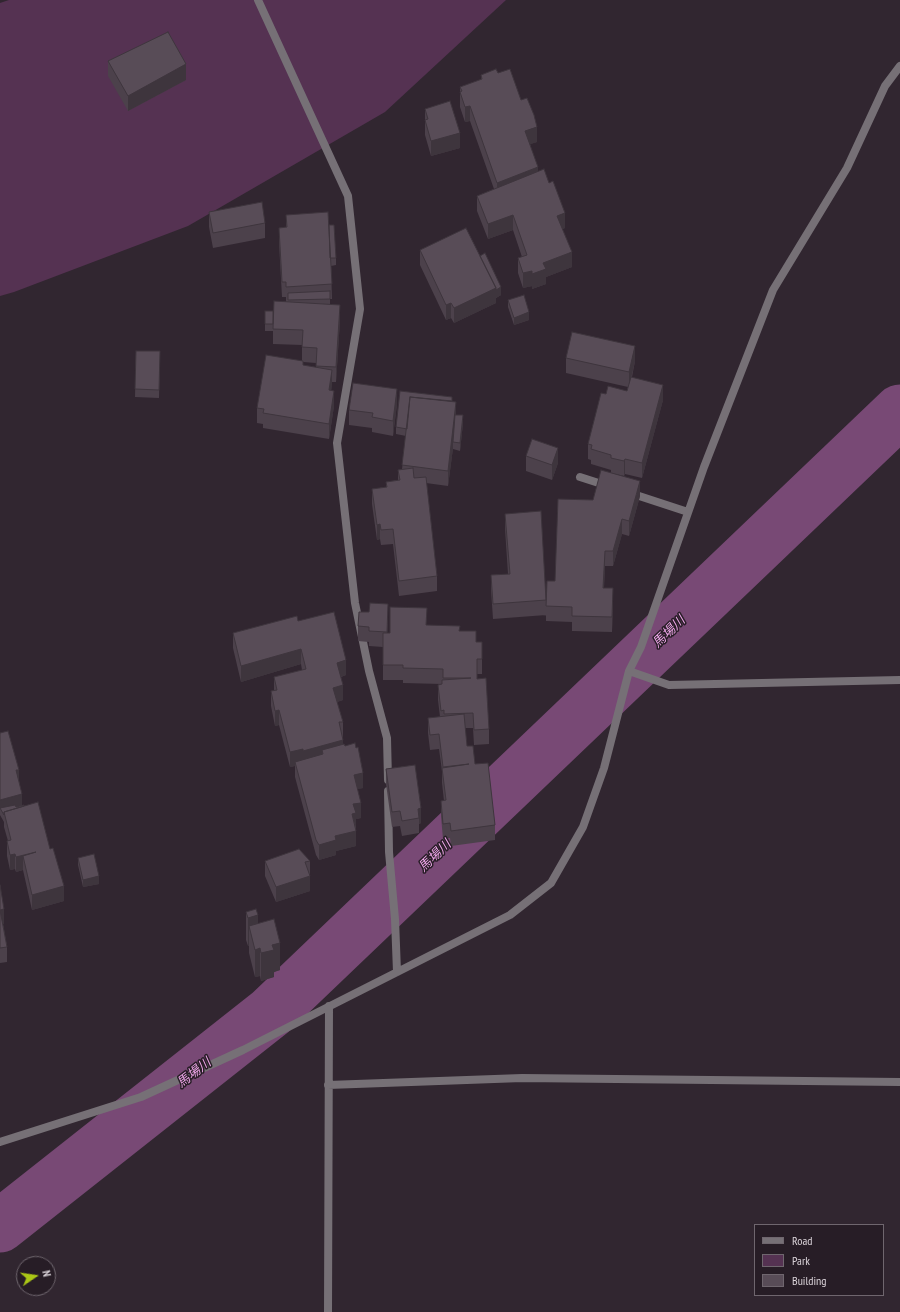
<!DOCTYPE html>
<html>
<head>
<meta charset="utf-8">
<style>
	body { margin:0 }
	#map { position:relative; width:900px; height:1312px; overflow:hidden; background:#312630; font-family:"PT Sans Narrow",sans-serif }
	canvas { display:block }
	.legend { position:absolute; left:754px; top:1224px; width:130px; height:72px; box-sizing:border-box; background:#271d26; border:1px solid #6f666e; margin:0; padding:5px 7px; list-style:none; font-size:12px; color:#dad3d9 }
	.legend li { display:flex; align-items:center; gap:8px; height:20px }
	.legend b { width:20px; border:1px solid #6f666e }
	.north { position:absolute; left:16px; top:1256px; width:40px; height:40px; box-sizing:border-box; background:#271d26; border:1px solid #6f666e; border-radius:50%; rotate:77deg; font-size:11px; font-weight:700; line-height:16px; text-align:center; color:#dad3d9 }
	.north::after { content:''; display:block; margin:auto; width:14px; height:18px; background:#abc716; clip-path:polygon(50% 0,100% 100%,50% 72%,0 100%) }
</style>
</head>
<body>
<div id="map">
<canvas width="900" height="1312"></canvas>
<ul class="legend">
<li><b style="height:5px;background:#767076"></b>Road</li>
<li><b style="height:11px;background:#553252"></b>Park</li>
<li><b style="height:11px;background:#584c57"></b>Building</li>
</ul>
<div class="north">N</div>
</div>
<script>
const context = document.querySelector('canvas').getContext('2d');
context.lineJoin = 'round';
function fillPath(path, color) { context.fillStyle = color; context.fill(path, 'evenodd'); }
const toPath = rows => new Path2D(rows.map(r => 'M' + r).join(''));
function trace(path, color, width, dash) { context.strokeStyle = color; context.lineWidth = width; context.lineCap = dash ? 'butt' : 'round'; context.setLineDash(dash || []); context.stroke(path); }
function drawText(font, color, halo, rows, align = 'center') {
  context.font = font + ' "PT Sans Narrow","Noto Sans JP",sans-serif'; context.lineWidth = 3; context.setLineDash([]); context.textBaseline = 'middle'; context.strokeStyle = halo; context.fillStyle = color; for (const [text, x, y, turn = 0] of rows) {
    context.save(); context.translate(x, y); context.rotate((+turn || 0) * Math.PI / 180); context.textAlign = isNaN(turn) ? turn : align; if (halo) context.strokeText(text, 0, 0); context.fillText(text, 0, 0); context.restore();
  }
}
fillPath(toPath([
	[9,0,506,0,385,112,188,226,14,292,0,296,0,3]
]), '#553252');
trace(toPath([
	[0,1226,271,1012,900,411]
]), '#784975', 53);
trace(toPath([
	[258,0,348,196,360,309,337,443,355,603,369,671,387,738,388,780],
	[580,477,608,486],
	[630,493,688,512],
	[629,671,669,685,900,680],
	[388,791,389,852,395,919,397,972],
	[328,1085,522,1078,900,1082],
	[0,1142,141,1097,243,1050,510,915,551,883,583,827,604,768,629,671,641,647,704,467,773,290,847,168,885,86,900,66],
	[328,1312,329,1006]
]), '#767076', 8);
fillPath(toPath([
	[108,61,186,80,128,111,108,76],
	[498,73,537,142,530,144,538,172,565,228,562,229,572,267,546,277,546,284,532,289,532,286,523,288,518,273,518,258,522,257,513,230,488,239,477,211,477,196,494,189,470,121,465,122,460,107,460,87,481,80,481,75],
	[425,109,460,148,431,156,425,135],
	[209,212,265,223,265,238,213,248,209,227],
	[286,215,329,225,336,258,336,265,331,266,332,299,330,299,330,304,340,320,336,382,332,382,331,391,334,406,329,439,263,428,263,424,257,423,257,408,302,361,302,345,273,344,273,331,265,331,265,311,273,320,288,302,286,302,286,297,282,297,279,243,279,228,286,227],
	[303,362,316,363,316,368,303,366],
	[420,250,480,256,501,295,496,298,496,303,454,323,451,318,446,320,420,265],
	[508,300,529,320,514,325,508,307],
	[136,351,160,351,159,398,135,397],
	[566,358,635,361,632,377,663,400,642,478,625,474,624,476,611,473,611,470,591,464,591,460,588,459,588,444,606,394,627,391,628,387,566,373],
	[452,401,456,415,463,423,460,451,453,449,453,448,448,486,426,483,437,576,437,591,399,596,393,544,381,545,380,539,377,540,372,504,372,489,386,487,386,482,398,480,398,470,402,469,406,436,396,434,396,427],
	[397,404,393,436,372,432,372,428,349,425,349,410],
	[526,456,558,463,552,480,526,471],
	[640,496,629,536,622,534,613,566,605,566,604,588,613,603,612,632,572,631,572,622,546,621,546,606,555,581,593,500],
	[505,514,546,600,546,615,493,619,491,590,491,575,508,574,505,529],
	[388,620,387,633,390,633,427,625,460,631,476,642,482,642,482,674,477,674,477,679,489,729,489,744,474,745,473,728,465,728,467,746,475,764,495,825,495,840,451,846,450,838,443,839,441,816,441,801,444,801,442,783,442,771,439,749,430,750,428,733,428,718,440,717,438,700,438,685,442,684,403,683,403,680,383,680,383,647,369,646,369,642,358,641,358,626],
	[298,621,346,675,341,677,343,700,337,702,343,722,343,744,363,788,357,789,361,818,356,819,356,846,336,851,336,855,319,860,316,855,295,777,295,766,290,767,279,725,275,726,271,706,271,691,274,691,274,677,302,670,301,664,241,682,233,648,233,633],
	[0,733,19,781,22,805,64,901,32,910,23,870,16,872,15,869,10,870,7,856,7,841,8,841,4,827,4,822,0,815],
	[415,765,421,823,419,824,419,833,402,836,400,826,392,827,386,784,386,769],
	[78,858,99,884,83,887,78,865],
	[265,861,310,861,310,891,276,902,265,876],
	[0,885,4,924,3,924,7,947,7,962,0,963],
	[246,912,258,923,280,970,274,972,274,977,261,981,260,976,255,977,249,953,249,946,248,946,246,940]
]), '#4c414b');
fillPath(toPath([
	[186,64,186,80,128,111,128,96],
	[470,106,470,121,465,122,465,107],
	[537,127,537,142,525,146,525,131],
	[460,133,460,148,431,156,431,141],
	[538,167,538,182,497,198,497,183],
	[565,213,565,228,557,231,557,216],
	[513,215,513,230,488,239,488,224],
	[572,252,572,267,546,277,546,284,532,289,532,274,543,263],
	[532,271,532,286,523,288,523,273],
	[501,287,501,295,496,298,496,303,454,323,454,308,496,288],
	[451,303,451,318,446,320,446,305],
	[340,305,340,320,336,382,336,367],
	[529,312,529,320,514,325,514,318],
	[635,346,635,361,629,387,629,372],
	[332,370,332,385,329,405,329,390],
	[663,385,663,400,642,478,642,463],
	[397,389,397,404,393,436,393,421],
	[334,391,334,406,329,439,329,424],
	[456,402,456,417,453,442,453,448,448,486,448,471],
	[463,415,463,423,460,451,460,443],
	[558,448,558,463,552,480,552,465],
	[625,459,625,474,624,476,624,461],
	[640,481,640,496,629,536,629,521],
	[622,519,622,534,613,566,613,551],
	[380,524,380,539,377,540,377,525],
	[605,551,605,566,603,603,603,588],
	[613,588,613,603,612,632,612,617],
	[388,604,388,620,387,647,387,632],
	[301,649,301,664,241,682,241,666],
	[346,660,346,675,337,678,337,663],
	[343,685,343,700,333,703,333,688],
	[279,710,279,725,275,726,275,711],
	[343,740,343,755,322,750,322,761,303,766,303,751],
	[303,749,303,764,295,762,295,766,290,767,290,752],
	[16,770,19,770,19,785],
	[363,773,363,788,354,790,354,775],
	[22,794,22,809,0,808,0,815,0,800],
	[361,803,361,818,356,819,356,828,352,814,353,804],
	[421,808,421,823,419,824,419,818,418,809],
	[356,831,356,846,336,851,336,855,319,860,319,845,335,836],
	[36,852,23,856,23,870,16,872,16,857],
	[15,854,15,869,10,870,10,855],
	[99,876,99,884,83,887,83,880],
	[310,876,310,891,276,902,276,887],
	[64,886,64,901,32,910,32,895],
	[4,909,4,924,0,925,0,910],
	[258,915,258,943,249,926,249,946,248,946,248,918],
	[280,943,280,970,274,972,274,977,261,981,261,953,272,945],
	[260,948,260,976,255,977,255,950]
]), '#3e353d');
const building = toPath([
	[168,32,186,64,128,96,108,61,168,32],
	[496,69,498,73,510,69,521,100,527,98,534,115,537,127,525,131,538,167,497,183,470,106,465,107,460,92,462,91,460,87,482,79,481,75,496,69],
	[450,101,460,133,431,141,425,120,428,119,425,109,450,101],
	[544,169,549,183,553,181,565,213,557,216,572,252,543,263,546,269,532,274,532,271,523,273,518,258,527,255,513,215,488,224,477,196,544,169],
	[262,202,265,223,213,233,209,212,262,202],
	[328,212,332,284,286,287,286,282,282,282,279,228,287,227,286,215,328,212],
	[329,225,334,225,336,258,330,258,329,225],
	[466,228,496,288,454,308,451,303,446,305,420,250,466,228],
	[485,253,501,287,496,290,496,288,480,256,485,253],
	[330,291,330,299,288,300,288,293,330,291],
	[524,295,529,312,514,318,508,300,524,295],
	[274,301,340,305,336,367,316,366,317,348,302,347,303,330,273,329,274,301],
	[265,311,273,311,273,324,265,324,265,311],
	[572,332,635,346,629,372,566,358,572,332],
	[136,351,160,351,159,390,135,389,136,351],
	[266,355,303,361,303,365,332,370,329,390,334,391,329,424,263,413,264,409,257,408,266,355],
	[631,377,663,385,642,463,625,459,624,461,611,458,611,455,591,449,592,445,588,444,601,393,606,394,608,386,627,391,631,377],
	[353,383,397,389,393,421,372,417,373,413,349,410,353,383],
	[400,391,452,397,452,401,410,397,407,429,396,427,400,391],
	[410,397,456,402,448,471,402,465,410,397],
	[455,415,463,415,460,443,453,442,455,415],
	[532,439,558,448,552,465,526,456,532,439],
	[413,468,414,478,426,477,437,576,399,581,393,529,381,530,380,524,377,525,372,489,387,487,386,482,400,480,398,470,413,468],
	[601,470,640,481,629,521,622,519,613,551,605,551,603,588,613,588,612,617,572,616,572,607,546,606,547,581,555,581,558,499,593,500,601,470],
	[541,511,546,600,493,604,491,575,510,574,505,514,541,511],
	[370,603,388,604,387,632,369,631,369,627,358,626,359,612,369,612,370,603],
	[390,607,427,608,426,625,460,626,459,631,476,631,476,642,482,642,482,659,477,659,477,679,486,678,489,729,474,730,473,713,444,714,444,710,441,711,438,685,442,684,442,680,471,678,443,678,443,669,403,668,403,665,383,665,383,633,390,633,390,607],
	[334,612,346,660,337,663,343,685,333,688,343,722,339,722,343,740,303,751,303,749,290,752,279,710,275,711,271,691,277,690,274,677,306,669,301,649,241,666,233,633,297,616,298,621,334,612],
	[464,714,467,746,473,746,475,764,488,763,495,825,451,831,450,823,443,824,441,801,446,800,442,768,469,764,443,767,439,734,430,735,428,718,464,714],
	[8,731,19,770,16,770,22,794,0,800,0,733,8,731],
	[355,743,356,748,358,747,363,773,354,775,361,803,353,804,356,813,352,814,356,831,335,836,336,840,319,845,316,840,295,762,323,754,322,750,344,744,345,746,355,743],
	[415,765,421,808,418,809,419,818,402,821,400,811,392,812,386,769,415,765],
	[38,802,50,849,53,848,64,886,32,895,23,856,36,852,16,857,15,854,10,855,7,841,11,840,4,812,38,802],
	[15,805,16,807,24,805,24,806,4,812,4,815,0,808,15,805],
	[299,849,310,861,305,862,310,876,276,887,265,861,299,849],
	[94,854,99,876,83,880,78,858,94,854],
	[0,885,4,909,0,910,7,947,0,948,0,885],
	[256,909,258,915,248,918,246,912,256,909],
	[274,919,280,943,272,945,274,950,261,953,260,948,255,950,249,926,274,919]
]);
fillPath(building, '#584c57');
trace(building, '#3e353d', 1);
drawText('italic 13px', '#eea6e8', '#271d26', [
	["馬場川",669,632,-44],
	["馬場川",435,856,-44],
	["馬場川",194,1073,-38]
]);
</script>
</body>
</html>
